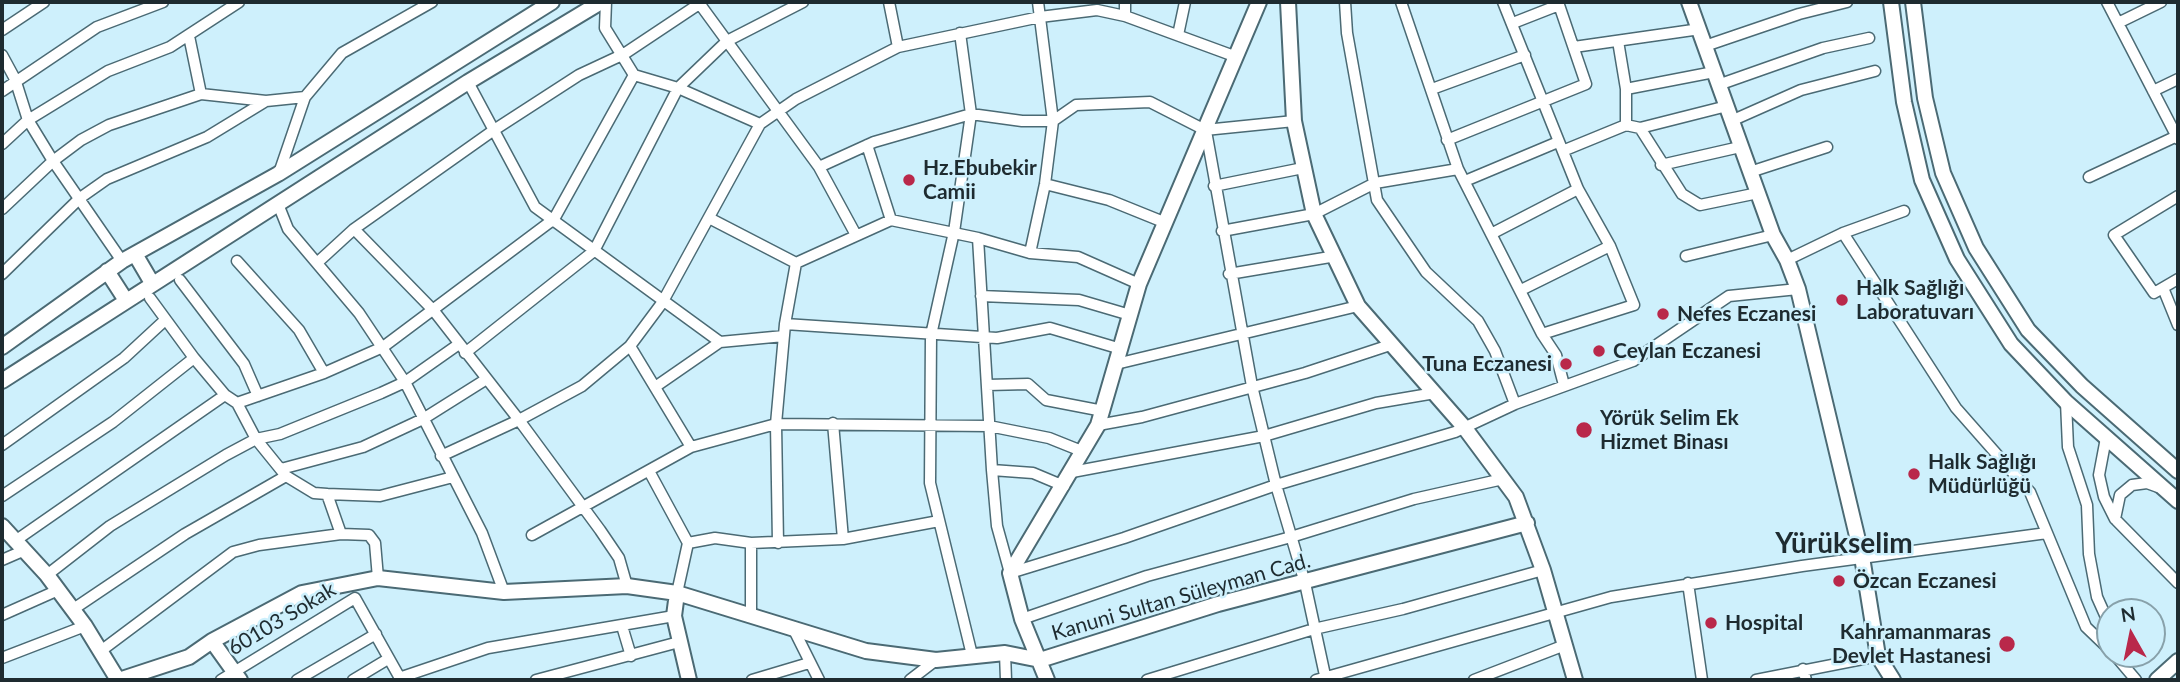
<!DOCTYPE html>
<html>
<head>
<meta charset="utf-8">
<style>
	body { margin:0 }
	#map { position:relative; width:2180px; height:682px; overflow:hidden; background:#cef0fc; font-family:Lato,sans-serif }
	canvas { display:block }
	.frame { position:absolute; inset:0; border:4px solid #1e2b30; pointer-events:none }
	.north { position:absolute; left:2096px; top:598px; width:70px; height:70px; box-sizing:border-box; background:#cef0fc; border:2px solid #88a1aa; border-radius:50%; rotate:351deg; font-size:19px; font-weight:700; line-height:28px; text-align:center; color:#1e2b30 }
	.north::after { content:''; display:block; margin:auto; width:24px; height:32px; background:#b9284a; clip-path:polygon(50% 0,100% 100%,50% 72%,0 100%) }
</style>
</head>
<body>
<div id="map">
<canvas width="2180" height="682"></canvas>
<div class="frame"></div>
<div class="north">N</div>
</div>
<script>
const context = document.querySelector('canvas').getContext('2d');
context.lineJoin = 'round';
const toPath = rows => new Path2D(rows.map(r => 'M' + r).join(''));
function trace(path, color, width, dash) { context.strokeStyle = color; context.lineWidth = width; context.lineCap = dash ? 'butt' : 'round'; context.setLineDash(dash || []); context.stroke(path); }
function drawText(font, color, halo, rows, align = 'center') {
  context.font = font + ' Lato,sans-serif'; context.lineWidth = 5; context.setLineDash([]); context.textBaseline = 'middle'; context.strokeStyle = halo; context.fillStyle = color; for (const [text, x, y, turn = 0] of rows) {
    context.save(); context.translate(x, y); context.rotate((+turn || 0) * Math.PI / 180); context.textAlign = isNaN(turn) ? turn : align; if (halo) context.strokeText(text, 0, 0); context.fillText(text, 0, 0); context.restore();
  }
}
const street = toPath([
	[889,2,898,47],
	[1345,2,1347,33,1377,200,1426,272,1478,321,1495,351,1515,404],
	[1401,2,1458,169,1542,334,1556,355,1564,385],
	[1503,2,1578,189,1610,246,1634,305,1542,334],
	[2107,2,2178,139],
	[699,3,819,167,856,235],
	[1125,16,1125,2],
	[1513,23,1559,5],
	[2118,23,2161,2],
	[2,30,44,2],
	[960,33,971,114,954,232,931,335,930,483,972,655],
	[1178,35,1185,2],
	[189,36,201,94,266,101,305,97],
	[1618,41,1626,89,1626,125],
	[1705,46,1799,14,1847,2],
	[1574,47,1700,29],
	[2,55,15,79,28,120,53,161,122,261],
	[634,75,678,88,760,124],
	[468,82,535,207,720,342],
	[1718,85,1823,48,1869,38],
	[1432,89,1525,55],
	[1626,89,1714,72],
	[2,91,97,27,163,2],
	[2153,91,2178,79],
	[1731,121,1801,90,1875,71],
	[1640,128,1682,194,1700,205,1758,193],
	[1206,131,1252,386,1276,485,1305,583,1326,680],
	[1447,140,1586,84,1558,2],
	[2,144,28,120,108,71,170,47,239,2],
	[867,145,891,220],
	[1565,150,1626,125,1640,128,1727,106],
	[1661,165,1740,147],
	[819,167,874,142,971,114,1022,121,1053,121,1076,105,1150,102,1205,130,1294,121],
	[1750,172,1827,147],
	[279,173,305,97,342,53,432,2],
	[2089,177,2177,136],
	[1465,181,1558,142],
	[1045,184,1109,200,1166,223],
	[1214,186,1303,168],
	[2178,196,2114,235,2154,293,2178,279],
	[278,204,288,229,359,313,405,382,482,533,504,592],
	[2,209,53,161,81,140,109,125,201,94],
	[709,218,796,263],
	[354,229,434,311,519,420,600,530,619,558,627,586],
	[1222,231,1314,214,1375,183,1458,169],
	[1843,233,1956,408,2030,492,2086,627,2110,650],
	[1491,234,1578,189],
	[978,238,992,470,997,526,1010,573,1124,538,1276,485,1455,432,1515,404,1633,361,1729,296,1798,289],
	[1030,253,1045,184,1053,121,1038,2],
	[1686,256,1773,235],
	[1787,260,1843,233,1904,211],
	[237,261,299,330,324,373],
	[318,262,354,229,494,130,579,75,624,54,702,2],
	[796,263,891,220,978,238,1030,253,1078,257,1139,284],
	[2,274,80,198,107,179,207,137,266,101],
	[1229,274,1336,256],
	[180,280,244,364,258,396],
	[2163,288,2178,325],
	[1521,290,1610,246],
	[981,296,1079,300,1130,315],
	[150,298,194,358,225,395,237,403,256,439,286,476,314,493,327,494,341,534,369,535,375,543,378,578],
	[785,324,997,338,1050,328,1121,349],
	[630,346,691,447],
	[465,353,594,251,678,88,727,41,803,2],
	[1116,364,1358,306],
	[987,385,1028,384,1046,400,1103,411],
	[655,387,720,342,784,336],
	[2066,402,2068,447,2087,505,2089,554,2097,597,2110,626],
	[237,403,324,373,383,347,554,219,634,75,605,28,606,2],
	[833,423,843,539],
	[1098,425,1142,417,1305,373,1393,344],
	[2106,438,2099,475,2104,497,2115,519,2178,583],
	[2,445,124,358,164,321],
	[441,456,519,420,582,386,630,346,662,303,760,124,796,99,898,47,1040,17,1097,10,1125,16,1234,56],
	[281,469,363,447,423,419,485,380],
	[992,470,1033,473,1064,486],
	[649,471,688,543,677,593],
	[1072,472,1264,436,1376,403,1435,393],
	[327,494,380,496,453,477],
	[2,496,113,422,194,358],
	[2115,519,2120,495,2132,485,2147,483,2158,487],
	[532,535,691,447,776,424,989,426,1049,438,1084,452],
	[15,541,225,395],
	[688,543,715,538,751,543,843,539,939,521],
	[778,543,776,424,785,324,796,263],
	[2,560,25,550],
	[47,575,110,526,226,455,256,439,280,434,381,393,405,382,459,344],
	[1688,583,1702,680],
	[72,610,185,534,286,476],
	[751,614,751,543],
	[2,615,56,591],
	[1022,619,1147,576,1291,537,1414,499,1503,479],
	[622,626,631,656],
	[793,628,819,680],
	[102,650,233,552,259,545,341,534],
	[1005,653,1006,680],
	[2114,654,2136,680],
	[2,658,85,626],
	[1803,669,1806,680],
	[399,678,488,648,674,616],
	[221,680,355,598,401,680],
	[297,680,376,634],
	[353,680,388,659],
	[536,680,679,642],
	[752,680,809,663],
	[910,680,936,660],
	[1147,680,1314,629,1403,609,1543,570],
	[1316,680,1611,597,1802,566,2047,533],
	[1474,680,1565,645],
	[1756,680,1878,656]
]);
const secondary = toPath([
	[1288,2,1294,121,1314,214,1358,306,1464,427,1516,497,1543,570,1575,680],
	[1689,2,1773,235,1787,260,1798,289,1862,557,1878,656,1893,680],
	[1891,2,1904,102,1922,180,1957,259,2011,344,2066,402,2178,501],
	[1913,2,1925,98,1943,173,1976,248,2028,330,2082,386,2178,471],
	[135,254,152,283],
	[107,271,125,299],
	[2,347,122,261,278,174,552,2],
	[2,381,468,82,601,2],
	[2,526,47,575,85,626,118,680],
	[677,593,674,616,689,680],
	[212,641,240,680],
	[119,680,189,657,212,641,302,593,378,578,504,592,627,586,677,593,866,651,936,660,1005,653,1040,660,1218,604,1527,523],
	[1047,680,1022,619,1010,573,1098,425,1139,284,1259,2],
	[2157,680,2178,661]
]);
trace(street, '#4b6a74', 13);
trace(secondary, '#4b6a74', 18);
trace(street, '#fff', 10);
trace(secondary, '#fff', 14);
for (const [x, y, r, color] of [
	[909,180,7,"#b9284a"],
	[1842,300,7,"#b9284a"],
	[1663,314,7,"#b9284a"],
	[1599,351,7,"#b9284a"],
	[1566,364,7,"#b9284a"],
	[1584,430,9,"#b9284a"],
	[1914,474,7,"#b9284a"],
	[1839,581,7,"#b9284a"],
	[1711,623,7,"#b9284a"],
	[2007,644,9,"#b9284a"]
]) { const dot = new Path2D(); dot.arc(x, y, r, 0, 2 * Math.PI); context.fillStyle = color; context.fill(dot); trace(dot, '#cef0fc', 2.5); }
drawText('bold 21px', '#1e2b30', '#cef0fc', [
	["Hz.Ebubekir",923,168],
	["Camii",923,192],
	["Halk Sağlığı",1856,288],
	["Laboratuvarı",1856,312],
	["Nefes Eczanesi",1677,314],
	["Ceylan Eczanesi",1613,351],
	["Tuna Eczanesi",1552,364,"right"],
	["Yörük Selim Ek",1600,418],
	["Hizmet Binası",1600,442],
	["Halk Sağlığı",1928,462],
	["Müdürlüğü",1928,486],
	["Özcan Eczanesi",1853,581],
	["Hospital",1725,623],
	["Kahramanmaras",1991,632,"right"],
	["Devlet Hastanesi",1991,656,"right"]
], 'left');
drawText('21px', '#1e2b30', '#cef0fc', [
	["Kanuni Sultan Süleyman Cad.",1181,597,-16],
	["60103 Sokak",282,619,-31]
]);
drawText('bold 28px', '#1e2b30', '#cef0fc', [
	["Yürükselim",1844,544]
]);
</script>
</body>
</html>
